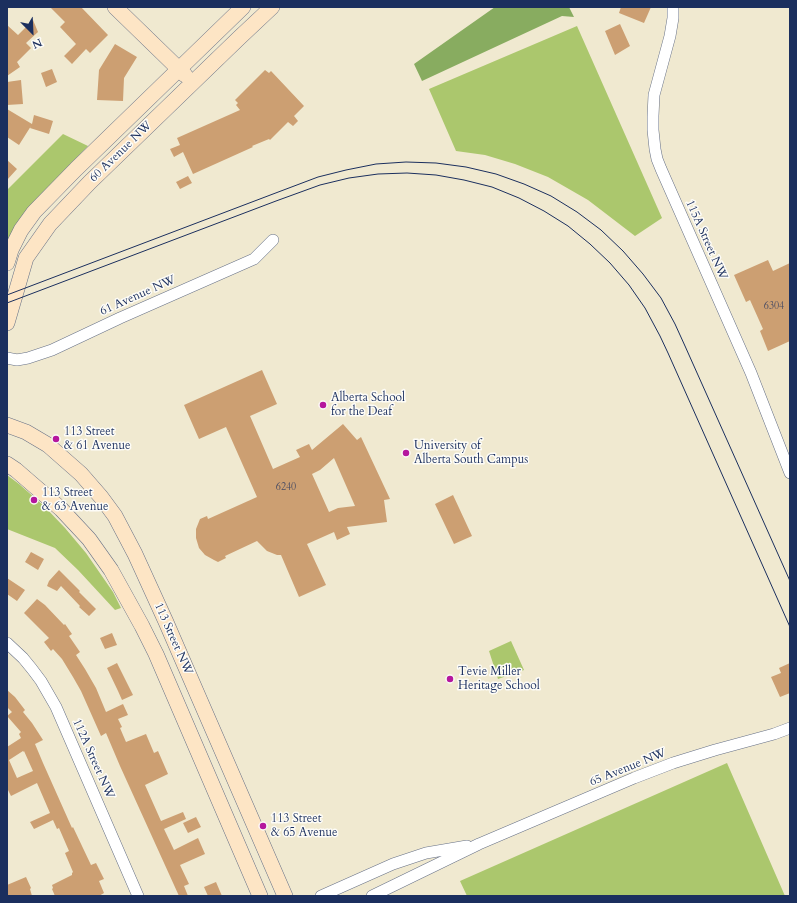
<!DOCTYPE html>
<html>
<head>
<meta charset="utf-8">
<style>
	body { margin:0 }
	#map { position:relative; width:797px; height:903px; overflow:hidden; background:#f0e9d0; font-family:Cardo,serif }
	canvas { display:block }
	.frame { position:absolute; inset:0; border:8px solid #1b2f5e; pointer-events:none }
	.north { position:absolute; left:12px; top:12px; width:40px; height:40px; -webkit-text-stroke:3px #fdfcf7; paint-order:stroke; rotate:156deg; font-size:11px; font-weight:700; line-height:16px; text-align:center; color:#1b2f5e }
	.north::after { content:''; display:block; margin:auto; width:14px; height:18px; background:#1b2f5e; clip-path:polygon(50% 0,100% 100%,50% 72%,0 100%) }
</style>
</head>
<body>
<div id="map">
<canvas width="797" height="903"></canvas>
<div class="frame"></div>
<div class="north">N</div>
</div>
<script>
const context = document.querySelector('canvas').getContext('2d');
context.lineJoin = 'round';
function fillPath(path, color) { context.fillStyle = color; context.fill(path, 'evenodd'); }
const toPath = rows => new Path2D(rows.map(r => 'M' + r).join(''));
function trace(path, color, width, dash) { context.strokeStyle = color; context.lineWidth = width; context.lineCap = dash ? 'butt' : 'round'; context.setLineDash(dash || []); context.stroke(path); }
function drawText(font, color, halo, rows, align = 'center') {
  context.font = font + ' Cardo,serif'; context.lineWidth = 3; context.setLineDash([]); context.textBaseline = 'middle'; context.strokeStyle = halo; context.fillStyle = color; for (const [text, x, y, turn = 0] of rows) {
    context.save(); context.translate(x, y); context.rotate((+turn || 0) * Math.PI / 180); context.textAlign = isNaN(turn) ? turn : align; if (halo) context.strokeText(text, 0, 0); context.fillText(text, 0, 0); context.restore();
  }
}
fillPath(toPath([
	[577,26,662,218,635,236,588,200,548,177,515,164,485,155,456,151,429,89],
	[63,134,88,146,37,198,20,220,7,244,7,190],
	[7,475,19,484,44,506,65,528,86,553,113,592,121,608,115,610,78,570,55,548,7,529],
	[511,641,524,670,498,679,489,651],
	[727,763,785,896,467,896,460,881]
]), '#abc76d');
fillPath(toPath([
	[495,7,569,7,574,17,562,16,422,81,414,64]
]), '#88ac60');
fillPath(toPath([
	[50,7,81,7,108,35,90,53,86,49,72,64,64,56,76,44,60,27,65,22],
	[621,7,651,7,644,23,619,13],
	[33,20,38,32,26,43,31,48,17,62,20,67,7,76,7,25,18,35],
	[620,24,630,46,615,55,605,31],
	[115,44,137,57,124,78,123,101,97,100,99,70],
	[52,69,57,82,46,87,41,73],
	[265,70,269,73,271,71,304,106,294,116,298,121,293,126,288,122,270,140,269,139,252,146,253,147,193,174,183,152,174,157,170,149,180,145,177,138,240,110,236,105,238,103,235,100],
	[21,80,23,104,7,105,7,82],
	[7,109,32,124,34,115,53,121,49,134,30,128,31,126,19,145,7,137],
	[7,160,17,169,7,180],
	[188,176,192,183,180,189,176,182],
	[768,260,773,271,790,263,790,341,768,351,760,331,763,329,750,300,746,302,734,275],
	[262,370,277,404,250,416,273,469,300,457,296,450,309,444,312,450,343,424,357,440,361,437,390,499,384,500,387,522,347,527,350,534,337,540,334,532,307,544,326,585,299,597,281,555,277,555,267,551,257,541,225,556,226,558,218,562,214,560,205,555,199,548,196,538,196,529,200,519,207,516,208,519,257,497,226,427,199,439,184,405],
	[334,458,355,506,338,508,329,512,312,474,320,470],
	[453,495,472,536,454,544,435,504],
	[31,552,44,559,38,570,25,562],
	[59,570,80,591,79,592,96,609,89,616,79,607,80,606,61,586,57,591,47,586,49,581],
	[7,578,25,590,17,601,7,594],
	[37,599,45,605,64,625,65,624,72,634,69,636,80,652,76,655,85,669,96,688,106,712,123,704,128,715,118,719,122,727,120,728,126,742,146,734,154,753,158,751,168,774,145,785,161,821,183,812,186,819,164,829,174,850,198,838,205,854,180,865,189,884,184,886,188,896,179,896,120,766,106,733,101,736,81,691,73,677,62,659,53,649,51,651,44,642,49,638,24,613],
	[112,633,117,645,105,649,100,638],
	[117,663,133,695,122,700,118,691,107,668],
	[790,663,790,693,780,697,771,677,781,673,779,668],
	[7,690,15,697,25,710,23,712,32,723,43,740,35,744,43,763,72,828,73,827,91,865,96,863,104,879,99,881,104,893,99,896,55,896,52,889,53,888,52,885,72,875,72,873,73,872,65,853,69,851,59,828,57,829,53,820,34,829,30,822,50,813,37,783,11,796,7,788,7,747,21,738,19,734,21,732,7,716,12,712,7,707],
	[23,751,23,752,24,751,33,771,17,778,9,760],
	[196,817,201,827,188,833,183,823],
	[26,877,31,888,30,889,32,896,7,896,7,885],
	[216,882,222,896,208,896,204,887]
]), '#cc9f72');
const street = toPath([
	[673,7,673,18,670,36,654,95,653,116,653,130,655,149,657,159,661,169,751,373,790,473],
	[7,358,17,360,28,358,52,350,120,318,254,259,273,240],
	[7,643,23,658,32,669,41,681,56,707,138,896],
	[321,896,393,864,426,853,467,846],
	[372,896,479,844,634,778,673,763,715,750,774,734,790,728]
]);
const secondary = toPath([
	[115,7,185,75],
	[7,263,11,250,21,230,34,212,76,169,243,7],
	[7,323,26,258,50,224,90,182,239,38,272,7],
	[7,425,26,432,48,445,81,474,101,497,115,516,135,554,166,622,285,896],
	[7,464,16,470,61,509,89,539,111,570,142,626,156,654,260,896]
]);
trace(street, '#667086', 12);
trace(secondary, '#667086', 16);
trace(street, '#fff', 11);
trace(secondary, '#fde5c5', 15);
trace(toPath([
	[7,295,273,194,318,177,346,170,376,164,406,162,436,163,466,167,496,174,524,184,551,196,577,212,601,230,623,251,643,274,661,298,675,324,685,346,790,581],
	[7,303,276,201,320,185,349,178,378,174,407,173,436,175,464,180,492,187,519,198,544,211,568,226,590,244,610,263,629,285,645,308,660,336,668,353,790,627]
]), '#1b2f5e', 1);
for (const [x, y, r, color] of [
	[323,405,4,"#b5179e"],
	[56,439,4,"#b5179e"],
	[406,453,4,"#b5179e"],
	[34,500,4,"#b5179e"],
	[450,679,4,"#b5179e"],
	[263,826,4,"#b5179e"]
]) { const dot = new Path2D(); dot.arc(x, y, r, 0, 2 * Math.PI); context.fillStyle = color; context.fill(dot); trace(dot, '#fdfcf7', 1.5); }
drawText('10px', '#474b63', null, [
	["6304",774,307],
	["6240",286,488]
]);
drawText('12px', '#1b2f5e', '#fdfcf7', [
	["60 Avenue NW",121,152,-44],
	["115A Street NW",706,240,66],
	["61 Avenue NW",138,296,-24],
	["113 Street NW",173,639,66],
	["112A Street NW",93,759,66],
	["65 Avenue NW",628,768,-22]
]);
drawText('12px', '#1b2f5e', '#fdfcf7', [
	["Alberta School",331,398],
	["for the Deaf",331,412],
	["113 Street",64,432],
	["& 61 Avenue",64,446],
	["University of",414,446],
	["Alberta South Campus",414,460],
	["113 Street",42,493],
	["& 63 Avenue",42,507],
	["Tevie Miller",458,672],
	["Heritage School",458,686],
	["113 Street",271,819],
	["& 65 Avenue",271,833]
], 'left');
</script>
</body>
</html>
